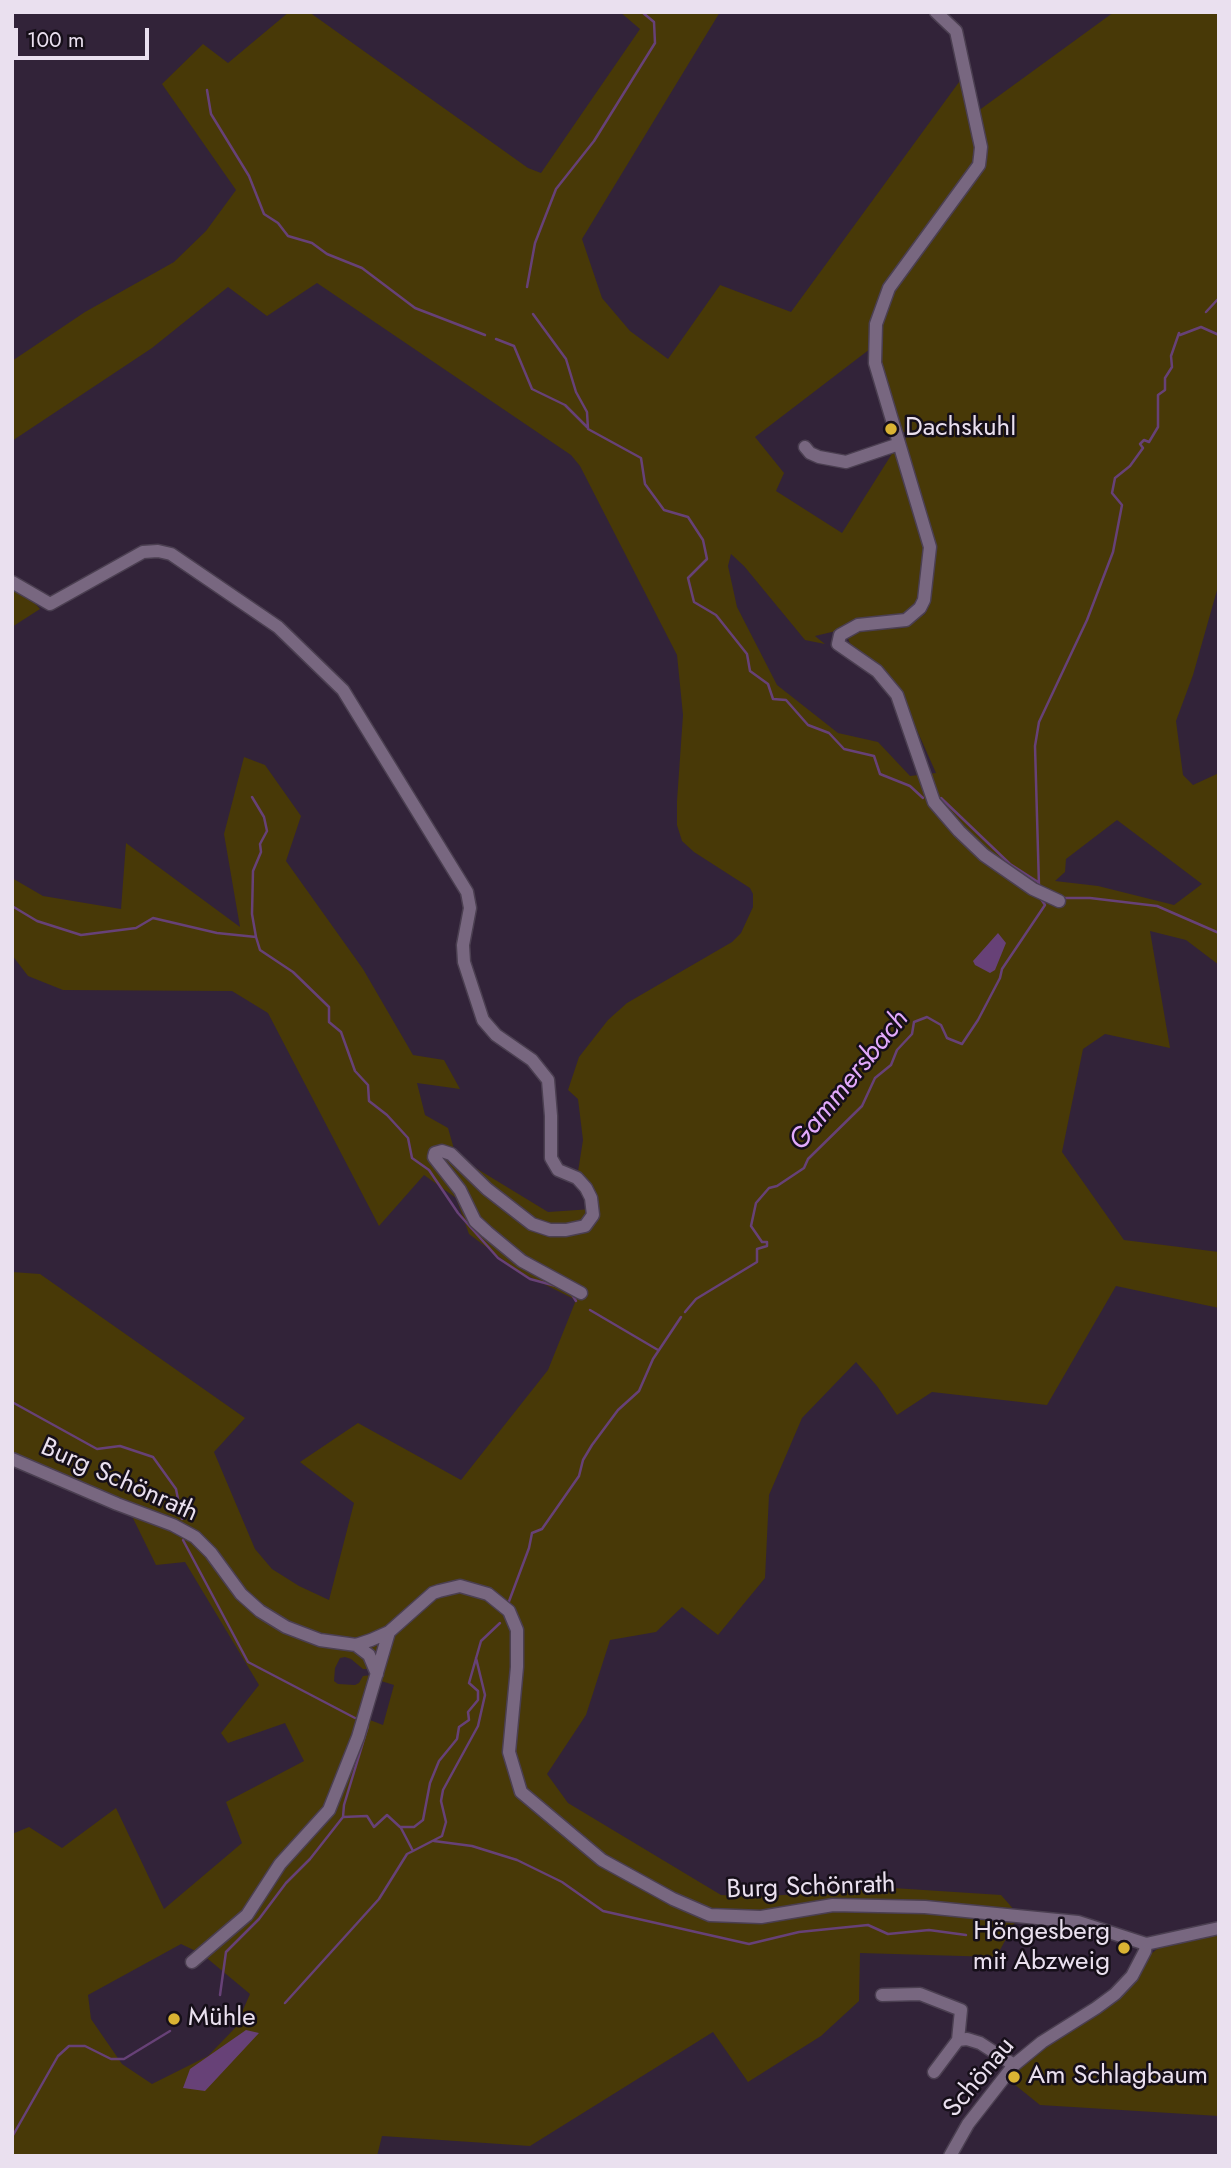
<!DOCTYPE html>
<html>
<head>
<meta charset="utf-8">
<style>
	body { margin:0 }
	#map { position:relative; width:1231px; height:2168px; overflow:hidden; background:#322339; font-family:Jost,sans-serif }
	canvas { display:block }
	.frame { position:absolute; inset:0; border:14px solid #eae0ef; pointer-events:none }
	.scale { position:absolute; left:14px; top:28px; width:135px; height:32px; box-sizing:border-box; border:4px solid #eae0ef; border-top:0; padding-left:9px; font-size:21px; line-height:24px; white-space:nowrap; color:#eae0ef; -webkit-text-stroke:5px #160f19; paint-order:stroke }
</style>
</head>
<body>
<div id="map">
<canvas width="1231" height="2168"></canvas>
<div class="frame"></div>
<div class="scale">100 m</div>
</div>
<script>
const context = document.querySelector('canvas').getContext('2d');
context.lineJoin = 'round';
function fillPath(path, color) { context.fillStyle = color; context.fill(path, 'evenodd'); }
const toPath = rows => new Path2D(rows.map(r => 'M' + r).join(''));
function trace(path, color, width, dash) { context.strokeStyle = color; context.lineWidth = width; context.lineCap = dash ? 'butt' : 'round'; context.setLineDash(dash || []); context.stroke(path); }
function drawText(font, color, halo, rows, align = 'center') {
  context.font = font + ' Jost,sans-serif'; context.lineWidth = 5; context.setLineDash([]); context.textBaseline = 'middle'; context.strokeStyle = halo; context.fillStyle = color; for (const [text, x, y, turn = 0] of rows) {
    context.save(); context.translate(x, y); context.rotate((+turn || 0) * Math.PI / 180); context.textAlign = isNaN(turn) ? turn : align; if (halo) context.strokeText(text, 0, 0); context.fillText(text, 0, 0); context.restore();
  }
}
fillPath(toPath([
	[289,12,309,12,528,168,541,173,640,29,620,12,720,12,582,239,602,298,630,331,668,359,720,285,791,312,962,78,976,150,972,165,884,286,870,349,755,437,784,473,776,491,842,533,895,449,924,549,920,592,915,607,899,617,856,620,836,631,815,636,825,644,805,640,744,566,731,554,728,566,737,607,777,685,838,733,878,742,910,776,936,773,900,692,851,646,847,636,858,631,903,628,925,614,928,602,935,549,904,445,907,433,900,431,880,362,880,326,893,290,987,161,978,111,1114,12,1219,12,1219,583,1193,675,1176,721,1183,775,1193,785,1219,773,1219,965,1186,940,1150,931,1170,1048,1105,1034,1083,1049,1062,1152,1124,1240,1219,1252,1219,1308,1116,1286,1047,1405,932,1392,897,1415,877,1386,856,1362,802,1418,769,1495,765,1578,718,1635,682,1607,656,1632,610,1640,586,1715,547,1774,568,1803,721,1895,752,1897,893,1888,1001,1895,1016,1912,1016,1921,996,1957,860,1953,859,2001,821,2036,748,2082,713,2032,530,2146,382,2136,377,2156,12,2156,12,1834,29,1827,62,1848,116,1808,164,1909,242,1843,226,1802,304,1761,285,1723,228,1743,221,1733,259,1685,185,1562,156,1565,125,1502,15,1455,12,1451,12,1272,40,1274,245,1418,214,1452,255,1549,272,1569,299,1586,329,1600,354,1503,300,1462,358,1423,461,1480,548,1370,576,1300,518,1271,469,1234,456,1198,424,1175,379,1226,268,1013,232,991,63,990,28,976,12,955,12,878,43,896,121,909,126,843,240,927,224,834,244,757,265,765,301,816,286,861,363,969,413,1055,444,1060,460,1089,417,1083,425,1115,448,1128,456,1156,548,1212,592,1209,577,1178,583,1140,578,1099,568,1090,579,1057,608,1020,627,1003,732,942,741,933,753,907,753,894,750,888,694,852,682,841,677,825,677,801,683,715,677,655,580,466,571,455,317,283,267,316,228,287,152,348,12,441,12,361,85,312,174,262,206,231,236,190,162,84,203,44,228,63],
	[1117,820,1202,884,1174,905,1098,886,1055,881,1065,872,1066,859],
	[345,1657,351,1659,363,1669,369,1669,372,1675,363,1676,359,1683,355,1685,338,1684,334,1681,335,1668,340,1658],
	[381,1681,394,1685,383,1725,370,1720],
	[181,1944,202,1954,250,1994,235,2028,208,2056,152,2084,122,2064,91,2019,88,1995],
	[12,586,29,597,40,609,12,627],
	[1219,1933,1219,2116,1040,2105,1009,2080,1037,2051,1119,1999,1136,1978,1147,1957,1161,1946]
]), '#483907');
fillPath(toPath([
	[998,933,1006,943,995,970,990,973,975,965,973,961],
	[246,2030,259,2033,205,2091,183,2088,190,2069]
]), '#674177');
trace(toPath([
	[207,90,211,114,249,176,264,214,278,223,288,236,312,243,327,254,362,268,415,308,485,335],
	[527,287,535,243,556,189,594,141,655,43,654,22,642,12],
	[1206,312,1219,298],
	[533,314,566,359,576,392,587,412,588,429,641,458,645,484,664,510,688,517,703,540,707,559,688,578,694,602,716,615,747,654,750,671,768,684,773,699,786,700,808,725,829,733,844,749,874,756,880,774,910,786,923,798],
	[1180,335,1201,327,1219,335],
	[496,339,514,346,532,389,565,405,587,427],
	[252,797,264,817,267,831,260,844,261,852,253,871,252,914,256,937],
	[941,798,1010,864,1038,882],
	[1039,886,1035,746,1039,722,1087,620,1113,552,1122,505,1112,493,1115,478,1130,466,1143,448,1140,444,1144,440,1149,442,1158,427,1158,395,1165,390,1165,378,1172,367,1171,356,1179,333],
	[1061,898,1090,898,1157,906,1219,933],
	[12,906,37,921,81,935,136,928,153,918,217,933,256,937,260,950,293,972,329,1007,329,1022,341,1032,355,1071,368,1085,369,1101,387,1115,408,1138,412,1158,429,1170,458,1213,498,1258,530,1279,556,1286],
	[571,1293,576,1301],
	[590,1310,658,1350],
	[685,1312,696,1299,757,1262,757,1249,767,1246,767,1242,762,1242,751,1226,756,1203,769,1188,777,1186,804,1168,808,1159,862,1106,875,1078,891,1065,897,1050,912,1034,914,1022,927,1017,941,1025,947,1038,962,1044,978,1020,1000,978,1002,969,1045,905,1041,899],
	[12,1402,97,1449,120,1446,153,1457,176,1489,182,1519],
	[183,1540,248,1662,355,1718],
	[508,1604,529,1548,532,1533,542,1529,579,1476,583,1460,592,1445,618,1410,639,1391,653,1359,681,1317],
	[343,1817,344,1805,368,1726],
	[401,1828,413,1851,442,1836,446,1822,441,1801,443,1790,478,1726,485,1695,476,1658],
	[434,1841,472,1846,517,1860,562,1882,603,1911,749,1944,799,1932,868,1925,888,1934,929,1930,966,1935],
	[220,1995,226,1952,259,1919,286,1883,310,1859,343,1817,367,1816,374,1827,387,1815,400,1827,414,1827,423,1820,430,1783,439,1761,457,1739,459,1727,469,1720,468,1712,478,1700,478,1691,469,1683,481,1641,500,1623],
	[285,2003,379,1899,407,1854,413,1851],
	[12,2137,58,2056,69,2046,85,2046,111,2059,124,2059,170,2031]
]), '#674177', 2.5);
const minor = toPath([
	[936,12,956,31,981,147,980,157,979,165,889,288,876,324,875,363,930,547,924,600,920,608,906,620,858,625,840,635,838,644,877,671,897,695,934,802,959,831,984,855,1033,889,1059,901],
	[805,447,810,453,819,457,846,462,899,444],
	[12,582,50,604,143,552,158,551,171,554,278,627,343,690,467,892,470,908,463,945,464,962,483,1020,496,1035,532,1060,548,1080,551,1116,551,1158,558,1170,577,1178,586,1188,591,1198,593,1215,585,1226,566,1230,550,1230,532,1224,487,1189,451,1154,442,1151,435,1153,434,1157,460,1190,475,1221,487,1232,522,1261,581,1293],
	[12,1459,117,1504,173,1525,195,1537,211,1553,241,1594,260,1611,286,1627,320,1640,356,1645,371,1640,389,1632,433,1593,439,1591,460,1586,488,1594,509,1611,517,1630,517,1667,509,1752,521,1792,602,1860,673,1899,710,1915,761,1917,833,1905,925,1907,1078,1922,1146,1944,1219,1928],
	[356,1645,369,1655,377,1674],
	[192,1962,247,1915,280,1864,329,1810,358,1737,389,1632],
	[882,1995,920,1994,961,2010,958,2040,934,2072],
	[958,2040,967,2039,980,2043,1014,2065],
	[950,2156,968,2124,1014,2065,1042,2042,1096,2008,1115,1994,1132,1976,1145,1951,1146,1944]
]);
trace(minor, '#4b3f51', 15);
trace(minor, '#786780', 12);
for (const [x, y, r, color] of [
	[891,429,7,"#dab333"],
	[1124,1948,7,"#dab333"],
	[174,2019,7,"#dab333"],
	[1014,2077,7,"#dab333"]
]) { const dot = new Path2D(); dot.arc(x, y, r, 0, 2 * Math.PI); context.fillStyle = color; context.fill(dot); trace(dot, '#160f19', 2.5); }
drawText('26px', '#eae0ef', '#160f19', [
	["Dachskuhl",905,429],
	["Höngesberg",1110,1933,"right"],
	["mit Abzweig",1110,1963,"right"],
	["Mühle",188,2019],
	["Am Schlagbaum",1028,2077]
], 'left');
drawText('26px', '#eae0ef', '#160f19', [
	["Burg Schönrath",119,1481,24],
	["Burg Schönrath",811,1888,-2],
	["Schönau",980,2078,-50]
]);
drawText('italic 28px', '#e2a9fc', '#160f19', [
	["Gammersbach",850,1081,-51]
]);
</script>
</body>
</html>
